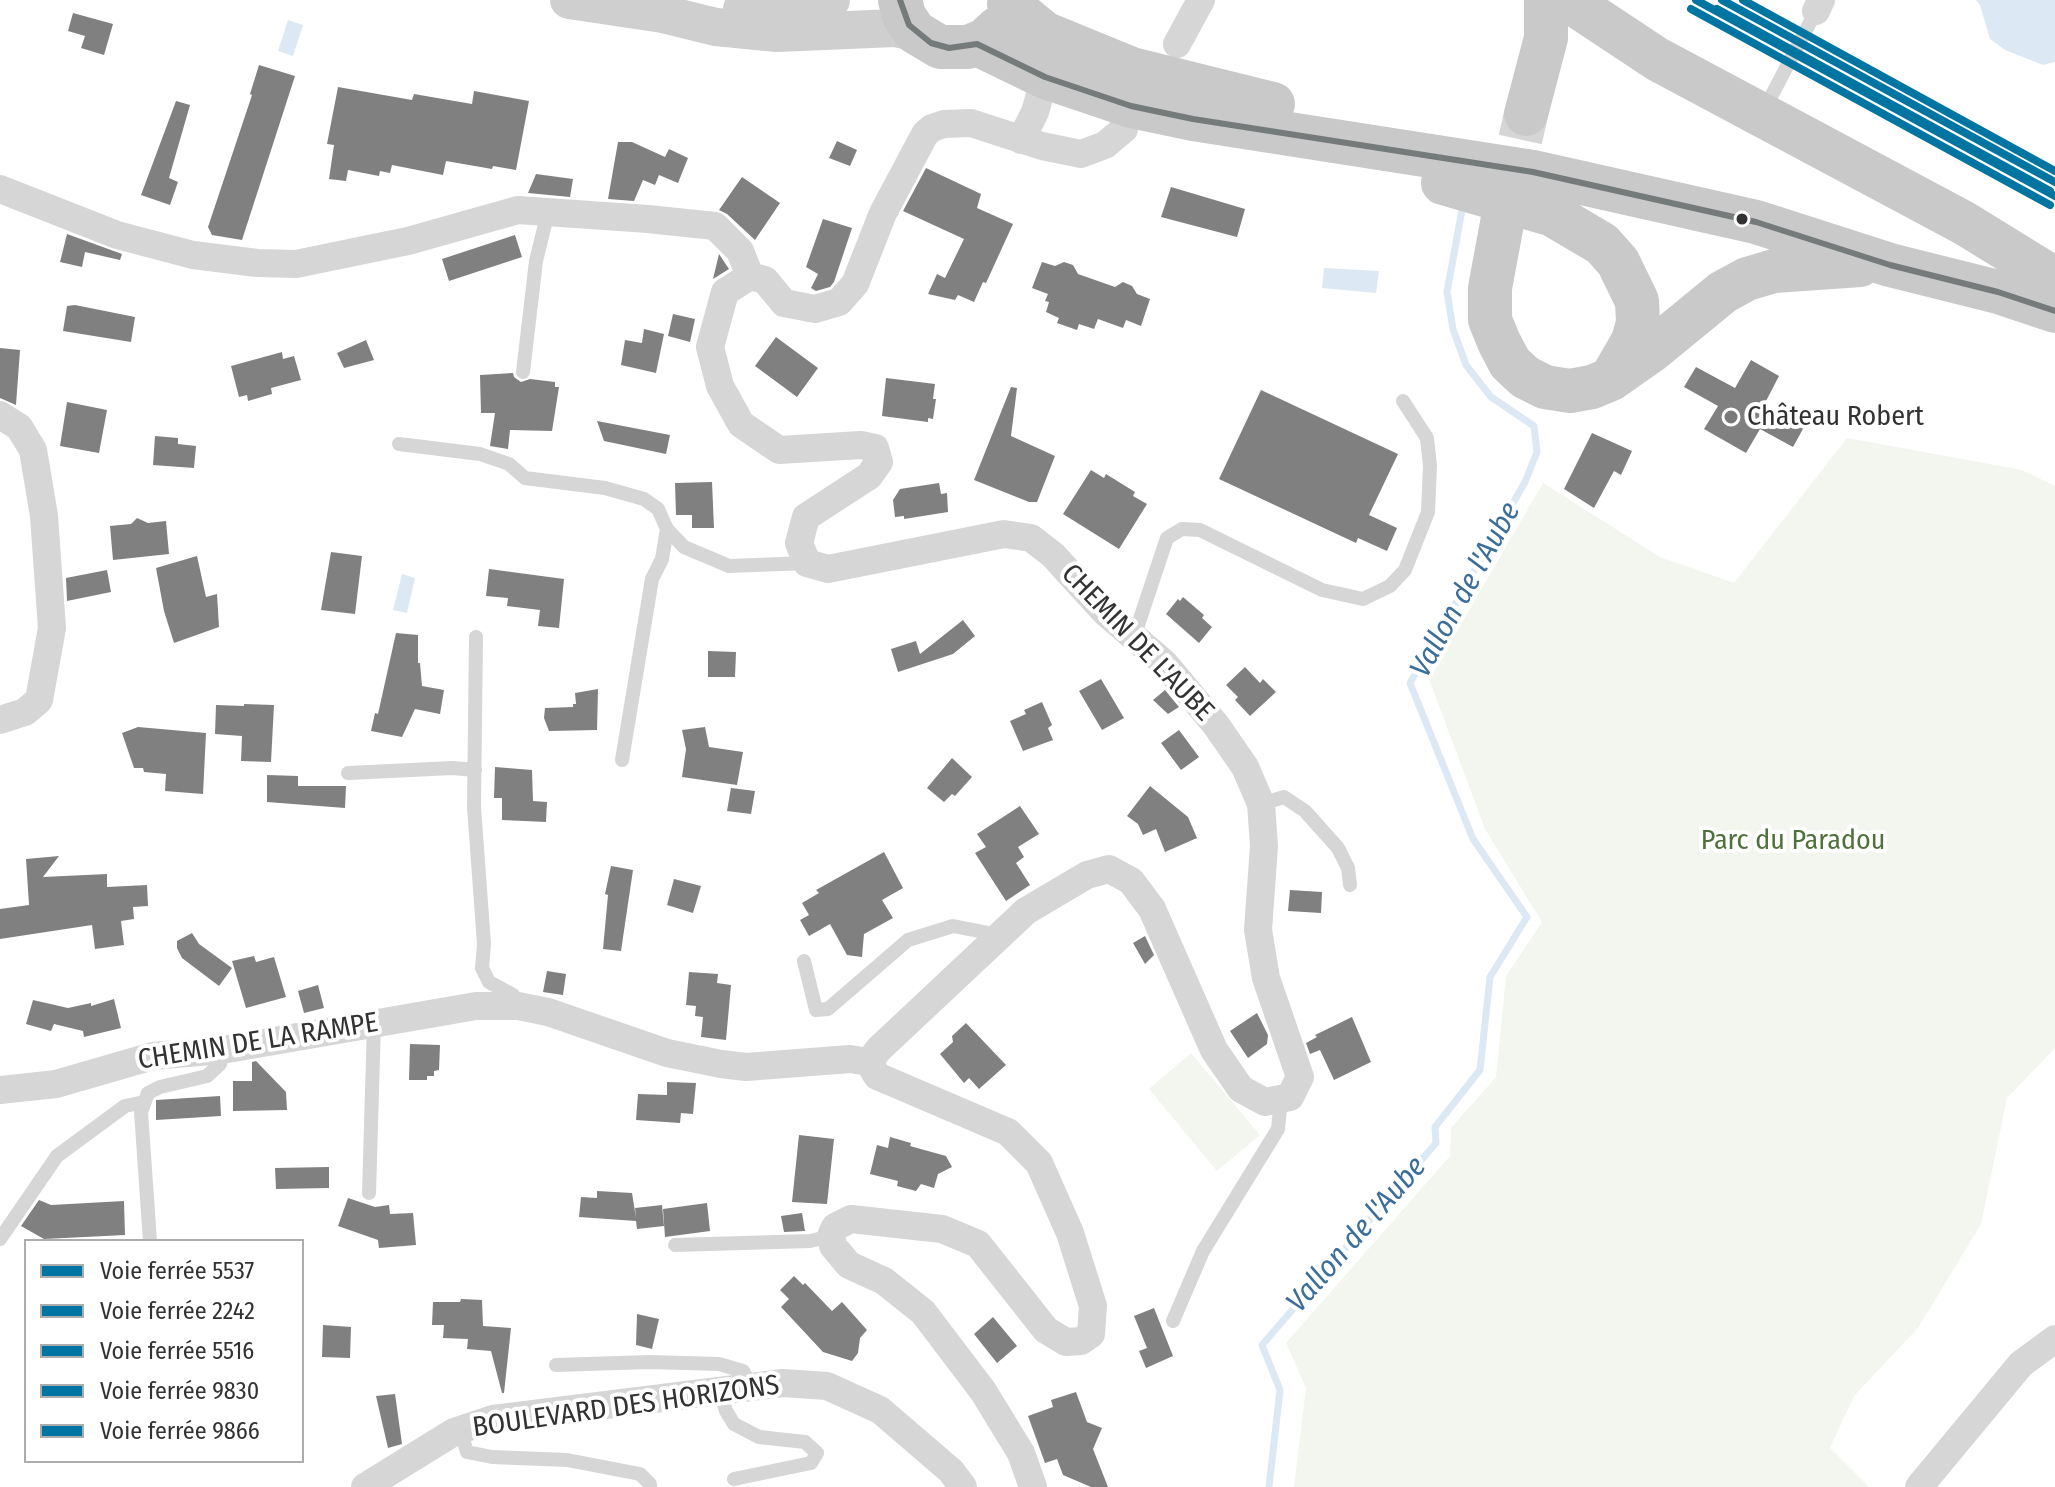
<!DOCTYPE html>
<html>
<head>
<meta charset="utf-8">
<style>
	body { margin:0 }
	#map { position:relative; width:2055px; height:1487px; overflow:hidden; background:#fff; font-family:"Fira Sans Condensed",sans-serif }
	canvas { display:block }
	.legend { position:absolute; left:24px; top:1239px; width:280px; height:224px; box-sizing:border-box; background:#fff; border:2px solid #adadad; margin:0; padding:10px 14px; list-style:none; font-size:24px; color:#323232 }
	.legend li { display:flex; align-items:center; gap:16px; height:40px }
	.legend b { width:40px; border:2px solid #adadad }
</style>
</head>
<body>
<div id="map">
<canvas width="2055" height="1487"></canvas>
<ul class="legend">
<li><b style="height:10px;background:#0075a1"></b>Voie ferrée 5537</li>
<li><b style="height:10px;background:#0075a1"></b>Voie ferrée 2242</li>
<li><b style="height:10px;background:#0075a1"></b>Voie ferrée 5516</li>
<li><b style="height:10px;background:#0075a1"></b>Voie ferrée 9830</li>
<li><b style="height:10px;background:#0075a1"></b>Voie ferrée 9866</li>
</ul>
</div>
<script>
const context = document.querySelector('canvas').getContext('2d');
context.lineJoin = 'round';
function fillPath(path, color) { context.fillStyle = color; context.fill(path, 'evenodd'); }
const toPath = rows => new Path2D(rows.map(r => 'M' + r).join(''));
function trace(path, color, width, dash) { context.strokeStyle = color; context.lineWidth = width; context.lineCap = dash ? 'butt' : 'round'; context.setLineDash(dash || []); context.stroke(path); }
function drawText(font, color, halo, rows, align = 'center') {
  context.font = font + ' "Fira Sans Condensed",sans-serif'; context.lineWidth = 8; context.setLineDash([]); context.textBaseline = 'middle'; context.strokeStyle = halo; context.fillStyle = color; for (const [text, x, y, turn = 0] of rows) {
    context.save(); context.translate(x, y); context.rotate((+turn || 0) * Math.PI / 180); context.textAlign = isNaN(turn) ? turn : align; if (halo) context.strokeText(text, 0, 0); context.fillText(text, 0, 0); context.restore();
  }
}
fillPath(toPath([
	[1847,438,2022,470,2055,486,2055,1048,2007,1098,1981,1224,1918,1328,1854,1396,1830,1448,1869,1487,1294,1487,1306,1388,1286,1343,1450,1156,1451,1128,1496,1077,1506,976,1542,922,1485,829,1429,679,1543,483,1660,557,1734,583],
	[1191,1053,1260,1135,1217,1171,1149,1089]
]), '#f2f6ee');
fillPath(toPath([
	[1976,0,2055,0,2055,62,2043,65,2005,50,1990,39,1980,5],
	[288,20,303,25,293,56,278,51],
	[1324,268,1379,271,1376,293,1322,288],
	[402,574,415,578,407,613,393,610]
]), '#dce9f4');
trace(toPath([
	[1269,1487,1280,1390,1262,1345,1436,1143,1435,1127,1480,1070,1490,977,1527,917,1473,839,1410,683,1525,482,1537,452,1534,426,1491,397,1466,365,1453,329,1447,292,1462,210]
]), '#dce9f4', 7);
fillPath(toPath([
	[73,13,113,24,104,55,81,48,85,36,68,31],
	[259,65,295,76,242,240,212,235,208,227,252,95,250,94],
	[338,87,412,100,414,94,472,104,474,91,529,101,516,170,493,166,492,169,446,161,443,175,392,165,390,173,380,171,379,176,348,170,346,181,329,179,334,145,327,144],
	[176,101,190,105,169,178,178,182,170,205,141,195],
	[837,141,857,150,850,166,829,158],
	[618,142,632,142,665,157,669,149,688,158,678,183,659,175,655,185,643,180,634,201,608,199],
	[926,168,981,194,977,208,1013,224,986,283,983,282,974,302,958,295,955,300,928,294,937,274,945,278,964,239,903,211],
	[536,174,573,179,570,197,528,193],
	[742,177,780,203,755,240,727,214,719,210],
	[1171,187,1245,209,1237,237,1161,217],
	[823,219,852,228,834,282,830,287,816,291,811,288,818,274,806,267],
	[67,234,122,254,120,260,85,252,82,267,60,262],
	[515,235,522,257,449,281,442,259],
	[719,254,729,269,713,279],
	[1042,262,1055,266,1064,262,1073,265,1078,274,1115,287,1123,282,1132,286,1137,294,1150,299,1141,326,1126,320,1123,328,1098,319,1094,329,1079,324,1077,330,1057,323,1059,318,1046,312,1049,302,1045,301,1048,294,1032,288],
	[75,305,135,317,131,342,63,331,67,306],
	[673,314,695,319,690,342,668,336],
	[644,329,664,334,656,373,621,365,625,340,642,343],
	[776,337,818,368,797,397,755,366],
	[366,340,374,360,344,368,337,353],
	[0,348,20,350,16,405,0,398],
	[282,352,283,359,294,356,301,380,271,388,272,394,248,401,247,395,239,397,231,366],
	[1751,360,1779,376,1764,405,1804,427,1793,447,1760,429,1746,453,1704,429,1718,406,1684,387,1696,367,1735,388],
	[513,373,514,377,521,382,530,379,555,382,555,387,559,387,552,431,510,430,508,449,490,446,495,413,481,413,480,375],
	[886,378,935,384,933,399,936,399,933,419,928,418,928,422,882,416],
	[1011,387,1017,388,1011,436,1055,456,1037,502,1029,502,974,480],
	[1261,390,1398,454,1369,515,1397,528,1387,551,1358,538,1356,543,1219,479],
	[67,402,107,410,99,453,60,446],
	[597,421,670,435,666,454,604,441],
	[1592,433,1632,451,1621,475,1614,471,1594,508,1564,489],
	[155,436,178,438,178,444,196,446,194,468,153,465],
	[1091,470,1104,478,1106,474,1135,492,1133,496,1147,504,1119,549,1063,514],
	[712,482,714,528,692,528,692,515,676,515,675,483],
	[939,483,941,494,947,493,948,512,904,519,904,516,895,517,893,500,900,489],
	[137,518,148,523,166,521,169,554,113,560,110,526,131,524],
	[331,552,362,556,355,614,321,610],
	[197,556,206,597,217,594,219,627,174,643,164,611,156,568],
	[489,569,564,579,559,628,538,626,540,610,507,606,508,598,486,596],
	[107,570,111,592,67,601,66,578],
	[1183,597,1204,615,1202,618,1212,627,1199,643,1166,614,1178,599,1180,601],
	[963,620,975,636,953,654,898,672,891,649,916,641,920,654],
	[396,633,418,635,418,663,420,663,422,686,444,690,440,714,415,709,402,737,371,731,375,713,378,714],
	[708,651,736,652,735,677,708,677],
	[1245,667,1260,683,1263,679,1276,692,1250,716,1235,700,1238,697,1226,685],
	[1101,679,1124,718,1102,730,1079,691],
	[598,689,597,730,549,731,544,718,545,708,573,707,573,704,576,704,575,693],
	[1165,690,1179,707,1168,714,1153,700],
	[1042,702,1052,725,1048,728,1053,740,1023,751,1010,721,1026,714,1024,710],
	[244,704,274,705,271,762,241,761,242,736,215,734,216,705,244,706],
	[138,727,206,733,203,794,165,791,166,774,144,772,143,768,134,768,122,733],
	[705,727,709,747,743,752,737,785,682,777,686,749,682,730],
	[1179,730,1199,757,1181,770,1161,743],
	[952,758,972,777,955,796,952,794,944,802,927,788],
	[495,767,532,770,533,801,547,802,546,822,502,820,502,798,494,798],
	[267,775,298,776,298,786,346,786,345,808,267,802],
	[1150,786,1188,817,1197,838,1165,852,1156,829,1143,835,1138,824,1127,816],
	[731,788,755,791,751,814,727,811],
	[1020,806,1039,834,1018,847,1024,857,1016,863,1030,885,1006,901,975,853,986,847,977,834],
	[884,852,903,888,882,900,893,918,864,934,862,957,847,955,830,924,809,936,800,920,809,915,802,903,819,893,816,890],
	[59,856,43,877,107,874,107,887,147,885,148,906,133,907,134,919,121,921,124,945,95,949,92,925,0,939,0,909,29,905,26,859],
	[611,866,633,870,621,951,603,949,608,895,605,894],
	[674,879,701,886,693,913,667,905],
	[1290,890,1322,892,1321,913,1288,911],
	[192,933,199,944,232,968,219,986,182,958,177,948,177,941],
	[1145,936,1154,955,1145,964,1133,943],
	[254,956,256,962,274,957,286,997,246,1008,232,961],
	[547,971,566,974,563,995,543,992],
	[689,972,718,974,717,983,731,985,726,1040,701,1037,703,1017,695,1016,696,1006,686,1005],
	[318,985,324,1008,304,1013,298,991],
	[114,999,121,1028,84,1037,83,1031,54,1024,51,1031,26,1024,33,1000,68,1008,91,1003,91,1006],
	[1257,1013,1268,1035,1267,1044,1248,1058,1230,1031],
	[1352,1017,1371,1062,1334,1080,1320,1050,1310,1054,1306,1043,1317,1037,1315,1035],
	[966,1023,1006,1065,979,1089,969,1078,964,1083,940,1054,953,1042,952,1036],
	[410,1044,440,1045,439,1070,434,1071,434,1076,427,1076,427,1080,409,1080],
	[256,1061,286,1092,287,1110,233,1111,233,1081,252,1081,252,1062],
	[667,1082,696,1083,693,1114,681,1113,680,1123,636,1120,638,1094,667,1095],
	[220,1096,221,1116,156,1120,156,1100],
	[799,1135,834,1139,827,1204,792,1202],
	[890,1137,911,1143,910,1146,946,1156,952,1167,938,1174,934,1188,921,1184,916,1191,897,1186,898,1181,870,1174,877,1145,888,1148],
	[329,1167,329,1188,276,1189,275,1168],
	[597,1191,632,1193,636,1218,635,1208,662,1205,664,1226,637,1229,636,1221,579,1217,581,1197,597,1198],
	[348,1198,375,1207,389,1205,390,1214,413,1213,416,1245,379,1248,378,1240,338,1226],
	[39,1200,51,1205,124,1201,125,1235,44,1239,21,1226],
	[707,1203,710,1231,665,1237,663,1209],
	[802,1213,805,1231,784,1232,781,1216],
	[794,1276,803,1285,805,1283,832,1311,842,1302,867,1330,860,1338,858,1353,852,1361,823,1352,781,1307,789,1299,780,1290],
	[461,1299,482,1300,483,1326,511,1328,504,1393,502,1393,491,1351,467,1349,468,1339,443,1338,444,1325,432,1325,433,1302,460,1302],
	[1154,1308,1173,1356,1146,1368,1139,1351,1147,1348,1134,1316],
	[637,1314,659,1319,652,1349,636,1345],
	[993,1317,1017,1346,997,1363,974,1334],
	[323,1325,351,1327,350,1358,322,1357],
	[1076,1392,1087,1422,1102,1428,1093,1449,1108,1487,1091,1487,1063,1475,1057,1459,1045,1463,1028,1416,1053,1407,1051,1400],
	[395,1394,402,1444,388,1448,376,1396]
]), '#808080');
trace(toPath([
	[1506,204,1526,114]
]), '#d6d6d6', 44, [44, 22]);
trace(toPath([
	[1764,110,1816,11],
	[523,372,536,261,548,212],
	[399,444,480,454,509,464,525,478,605,488,644,499,658,509,667,529,684,547,729,566,807,563],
	[476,637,474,807,484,944,482,968,489,982,513,995,518,1005],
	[1134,637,1167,538,1182,529,1200,530,1322,590,1363,599,1390,586,1405,570,1428,512,1430,466,1427,438,1403,401],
	[622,760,652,579,662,559,667,529],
	[348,773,453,768,475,770],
	[1261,804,1284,797,1305,811,1338,848,1348,868,1350,885],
	[804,961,816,1010,828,1009,908,940,953,926,999,935],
	[369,1193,374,1023],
	[0,1239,57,1156,125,1106,144,1102],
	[150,1241,141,1112,148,1093,160,1087,207,1076,220,1064,222,1050],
	[675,1245,810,1241,831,1236],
	[1173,1321,1203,1251,1278,1129,1281,1099],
	[556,1365,650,1362,719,1364,743,1371,752,1387],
	[720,1391,726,1411,734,1424,759,1437,805,1442,817,1453,811,1463,734,1479],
	[460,1430,467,1452,492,1457,567,1460,640,1474,650,1484,650,1487]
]), '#d6d6d6', 14);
trace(toPath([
	[1816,11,1821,0],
	[1177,44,1201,0],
	[1021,140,1035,112,1045,77],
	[0,189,117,235,193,255,257,263,296,264,408,241,518,210,648,219,715,226,740,251,750,276],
	[0,415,19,427,33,450,44,516,52,628,39,700,25,712,0,720],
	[869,1062,879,1049,1026,911,1087,875,1109,869,1131,881,1152,909,1214,1050,1241,1089,1265,1102,1290,1097,1300,1077,1266,978,1258,930,1264,846,1261,804,1245,767,1216,725,1164,663,1106,613,1053,555,1031,538,1004,534,828,569,807,563,799,543,806,517,869,476,879,462,875,448,861,445,779,450,741,424,720,386,710,347,725,292,750,276,765,280,784,303,815,309,839,302,855,284,883,213,925,134,932,128,944,124,971,123,1042,146,1081,154,1105,145,1124,129],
	[869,1062,877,1076,1008,1132,1039,1163,1070,1233,1093,1306,1091,1334,1081,1341,1066,1342,1046,1330,978,1244,942,1229,851,1219,835,1227,831,1236,833,1246,849,1265,884,1281,923,1312,983,1391,1021,1453,1033,1487],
	[0,1090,56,1084,153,1056,222,1050,476,1006,518,1006,548,1012,667,1053,721,1064,746,1067,850,1059,869,1062],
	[365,1487,454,1432,493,1419,783,1383,827,1386,880,1410,951,1471,963,1487],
	[1919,1487,2021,1364,2055,1339]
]), '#d6d6d6', 28);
trace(toPath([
	[569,0,663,14,716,27,777,33,895,28,915,32],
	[742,9,777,9,831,0]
]), '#cfcfcf', 38);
trace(toPath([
	[900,0,904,16,915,32,940,47,968,47,985,40,998,28],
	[1571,0,1580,8,1657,59,1964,223,2055,279],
	[1009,4,1044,33,1132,69,1273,104],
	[977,44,1045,77,1131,106,1193,119,1533,172,1756,222,1890,265,1998,292,2055,311],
	[1526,114,1546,38,1546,0],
	[1443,183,1553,215,1602,244,1618,262,1637,301,1638,323,1633,341,1611,379],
	[1503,218,1490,288,1490,320,1499,342,1510,363,1525,377,1545,387,1570,391,1592,387,1611,379,1651,351,1723,292,1747,279,1774,271,1860,265]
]), '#c9c9c9', 44);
trace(toPath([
	[900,0,909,25,931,43,949,48,977,44,1045,77,1131,106,1193,119,1533,172,1756,222,1890,265,1998,292,2055,311]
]), '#757a7b', 6);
trace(toPath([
	[1696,0,2055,196]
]), '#0075a1', 8);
trace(toPath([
	[1722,0,2055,182]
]), '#0075a1', 8);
trace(toPath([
	[1717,9,2050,191]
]), '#0075a1', 8);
trace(toPath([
	[1691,9,2050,205]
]), '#0075a1', 8);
trace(toPath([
	[1743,0,2055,171]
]), '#0075a1', 8);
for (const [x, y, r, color] of [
	[1742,219,7,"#323232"],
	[1731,417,8,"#7a7a7a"]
]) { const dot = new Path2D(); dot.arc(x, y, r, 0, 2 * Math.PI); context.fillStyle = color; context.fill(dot); trace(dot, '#fff', 3); }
drawText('28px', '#323232', '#fff', [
	["Château Robert",1747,417]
], 'left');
drawText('28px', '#323232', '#fff', [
	["CHEMIN DE L'AUBE",1137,643,46],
	["CHEMIN DE LA RAMPE",258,1042,-9],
	["BOULEVARD DES HORIZONS",626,1407,-8]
]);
drawText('28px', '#51713c', '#fff', [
	["Parc du Paradou",1793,841]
]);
drawText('italic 30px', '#3b6e9a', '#fff', [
	["Vallon de l'Aube",1466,590,-61],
	["Vallon de l'Aube",1357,1235,-49]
]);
</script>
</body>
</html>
